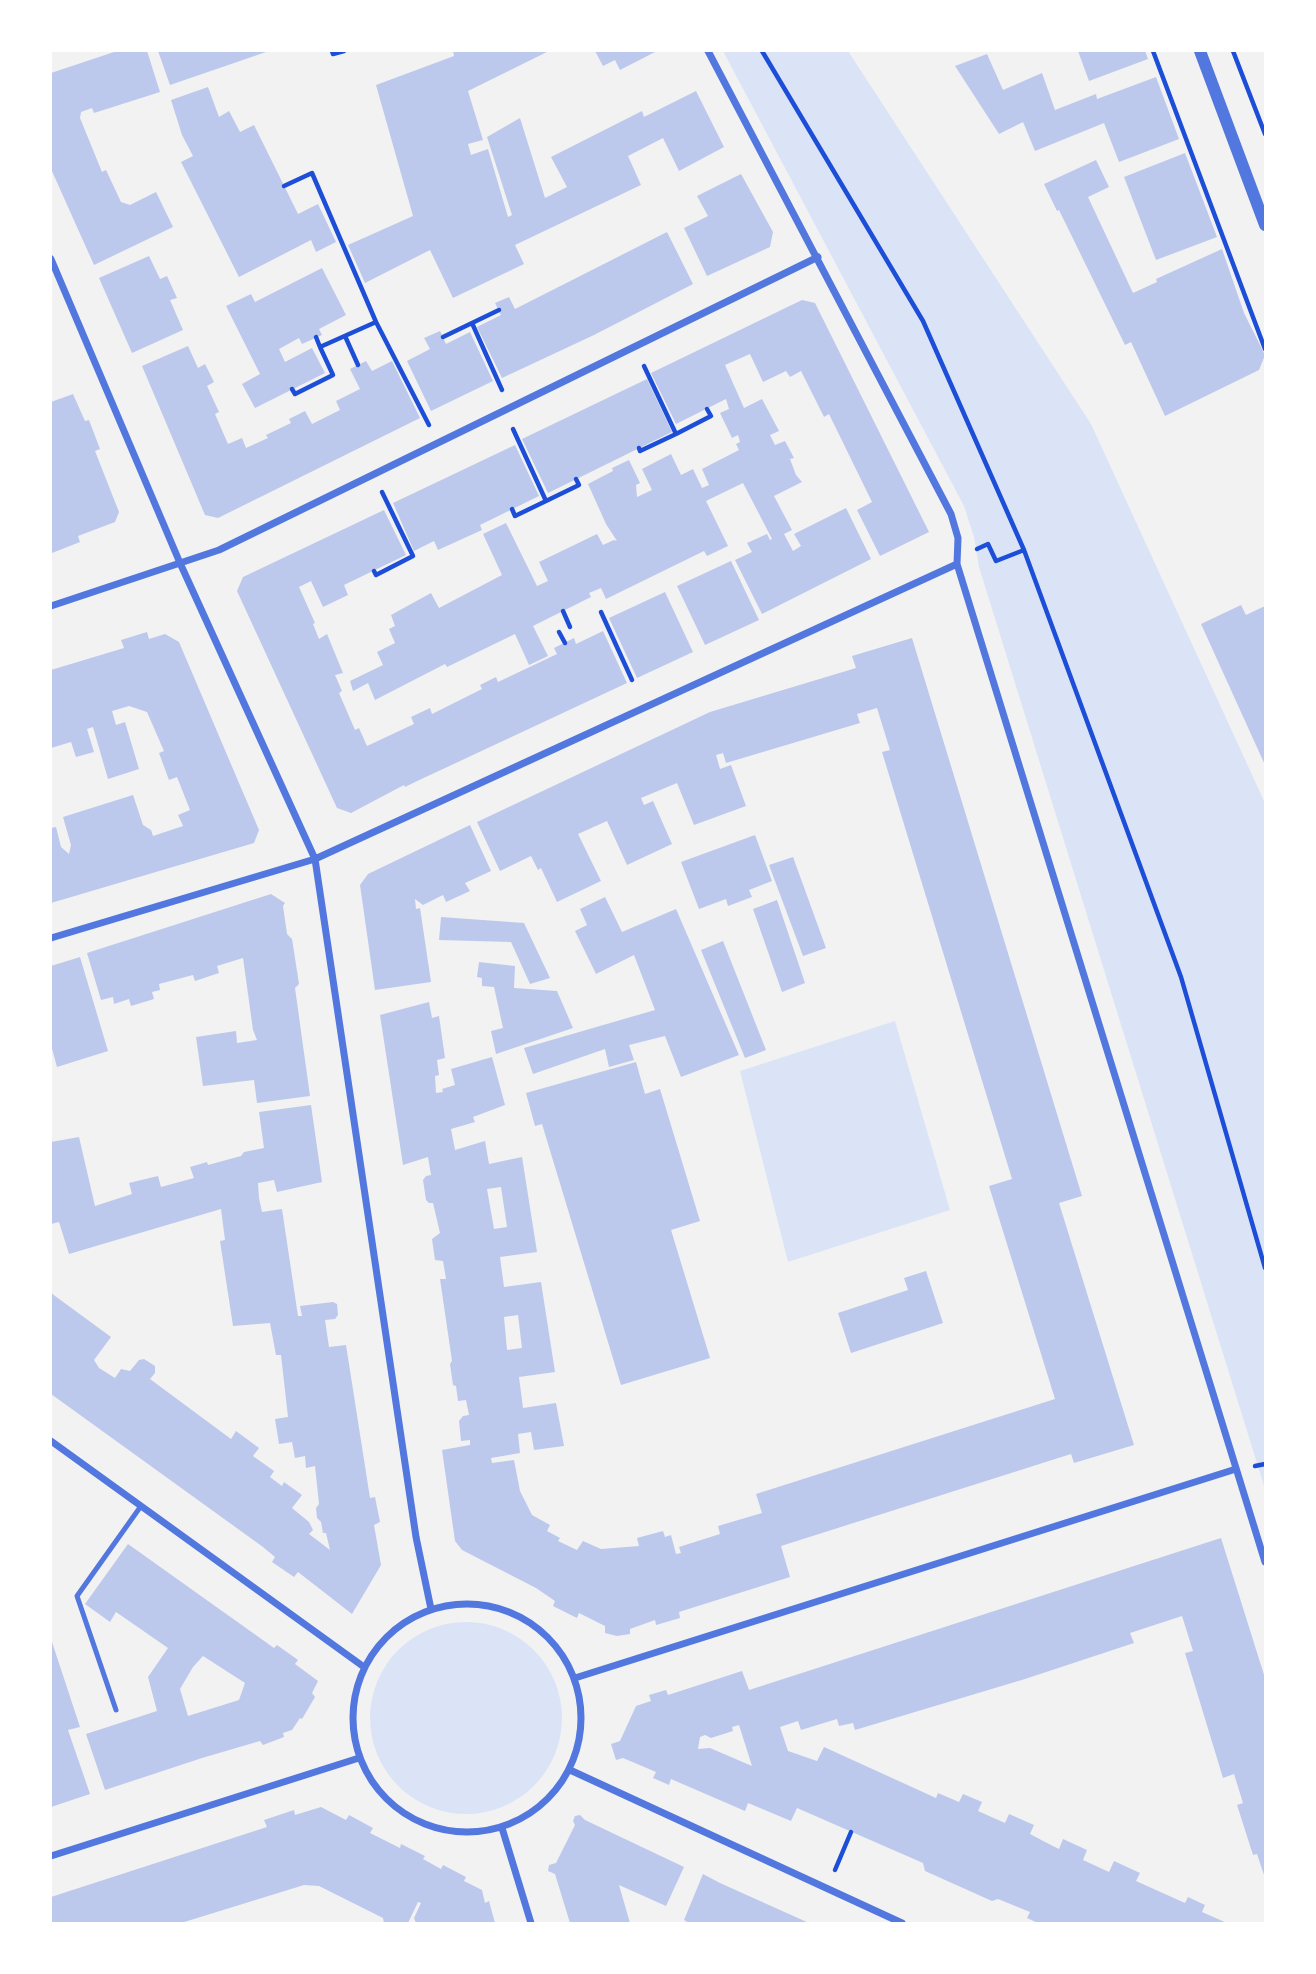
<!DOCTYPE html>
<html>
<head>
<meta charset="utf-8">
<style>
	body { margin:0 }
	#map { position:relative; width:1316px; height:1974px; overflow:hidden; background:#f2f2f2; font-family:"DM Sans",sans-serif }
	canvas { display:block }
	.frame { position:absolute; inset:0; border:52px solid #fff; pointer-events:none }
</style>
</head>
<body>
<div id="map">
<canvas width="1316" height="1974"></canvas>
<div class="frame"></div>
</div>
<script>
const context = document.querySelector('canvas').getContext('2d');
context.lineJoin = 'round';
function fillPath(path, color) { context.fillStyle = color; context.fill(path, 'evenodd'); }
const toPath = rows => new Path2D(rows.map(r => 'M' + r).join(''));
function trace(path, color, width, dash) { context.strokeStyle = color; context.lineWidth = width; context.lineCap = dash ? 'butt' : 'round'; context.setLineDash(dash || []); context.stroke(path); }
fillPath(toPath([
	[723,51,848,51,1091,424,1265,803,1265,1489,979,567,974,537,964,506],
	[895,1021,950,1210,788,1262,740,1071],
	'370 1718a96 96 0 1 1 192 0a96 96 0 1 1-192 0Z'
]), '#dbe4f7');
fillPath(toPath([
	[117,51,147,51,160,92,94,113,92,108,81,112,80,118,102,172,106,170,121,202,130,205,156,192,173,227,94,265,51,169,51,73],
	[158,51,269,51,170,85],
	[453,51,549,51,468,91,483,140,468,144,471,155,488,149,508,217,512,215,487,137,520,118,545,198,567,187,551,157,642,111,644,117,696,91,724,147,679,171,663,138,628,156,641,185,515,245,524,264,453,298,430,250,365,283,348,245,413,216,376,85,454,56],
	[595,51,657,51,620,70,615,60,603,66],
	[1078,51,1145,51,1148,59,1089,81],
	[987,54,1003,90,1042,73,1055,110,1096,94,1097,99,1156,77,1179,139,1119,162,1104,123,1035,151,1023,122,999,134,955,66],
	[208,87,219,117,229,111,240,132,254,125,298,214,318,204,336,242,316,252,311,240,239,277,181,162,193,156,182,135,171,100],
	[1185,153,1217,237,1156,260,1124,177],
	[1096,160,1109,187,1088,197,1133,293,1157,282,1156,279,1222,249,1244,313,1265,355,1259,370,1165,416,1131,342,1125,345,1059,210,1057,211,1044,184],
	[741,174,773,232,770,247,707,276,684,228,708,216,697,196],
	[667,232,693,284,594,335,502,378,477,327,501,315,495,303,509,297,515,309],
	[149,256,160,279,167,276,177,298,170,300,183,330,132,353,99,278],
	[322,268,346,315,319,329,322,335,302,344,299,338,279,349,285,362,312,348,325,373,255,408,242,384,260,374,226,306,251,294,255,302],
	[802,300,815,303,929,532,880,556,857,510,872,502,829,414,824,417,801,371,790,377,786,371,763,382,750,354,725,365,744,408,762,399,779,431,770,435,775,445,785,441,794,458,790,459,796,475,802,482,774,496,792,530,784,534,793,551,801,546,794,534,846,508,871,559,762,614,735,560,752,552,747,543,767,534,770,540,772,539,743,483,706,501,728,546,707,556,704,551,606,599,601,588,589,593,591,597,533,626,548,656,529,665,515,634,447,667,445,664,375,700,368,683,353,691,350,681,383,665,377,652,395,643,389,629,395,626,391,615,431,593,439,608,502,575,483,534,506,523,537,586,548,581,539,562,597,534,603,545,614,540,617,541,606,524,588,484,613,471,612,468,629,460,640,483,636,485,637,497,652,490,642,469,671,454,681,475,693,469,702,488,709,485,702,469,739,450,736,444,740,442,738,435,732,438,720,413,729,409,726,399,676,424,651,373],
	[440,331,446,344,470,332,493,381,431,411,407,361,430,349,424,338],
	[188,346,198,368,205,364,214,382,207,386,219,412,215,414,228,444,242,438,246,448,268,438,266,435,291,423,289,419,305,411,312,424,340,410,336,401,360,389,350,369,366,361,372,371,392,361,420,418,218,518,205,515,142,366],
	[647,379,672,432,548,493,522,439],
	[73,394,85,421,89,420,100,449,95,451,119,512,115,522,78,536,80,542,52,553,51,402],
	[515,445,539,496,480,525,482,530,438,550,434,541,414,551,393,503],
	[384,510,406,555,344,585,348,595,323,607,311,581,299,587,315,623,313,624,319,639,327,634,343,673,335,675,342,691,339,693,355,730,359,728,367,746,414,724,411,717,430,708,432,714,482,689,480,685,496,677,498,682,557,654,554,648,574,638,576,644,603,631,627,683,413,783,405,787,404,785,351,813,337,808,237,591,243,577],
	[731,561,759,620,705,645,677,586],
	[665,592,693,652,637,678,609,618],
	[1241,605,1246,615,1265,606,1265,765,1201,624],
	[147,632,149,639,165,634,179,642,259,830,254,843,51,903,51,828,56,827,61,847,69,854,71,845,63,817,133,795,143,825,151,830,153,836,183,826,178,815,190,810,177,777,169,780,159,753,164,751,147,712,129,706,112,711,116,725,125,722,139,769,108,779,93,727,87,729,94,752,76,757,71,742,51,748,51,670,124,648,121,640],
	[912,638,1082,1196,1059,1203,1134,1445,1074,1463,1071,1454,781,1546,790,1577,679,1612,680,1618,656,1625,655,1620,630,1629,630,1634,617,1636,605,1633,605,1626,579,1613,577,1618,553,1606,555,1601,536,1588,462,1550,455,1541,442,1450,470,1445,470,1440,461,1441,459,1421,463,1416,469,1415,466,1400,458,1401,456,1386,453,1385,450,1364,452,1361,440,1279,446,1279,443,1261,435,1260,432,1239,440,1233,433,1203,429,1203,426,1200,423,1180,426,1176,431,1175,428,1157,403,1165,380,1015,429,1002,432,1018,439,1016,445,1058,437,1060,439,1075,435,1076,436,1093,443,1092,442,1089,455,1085,451,1069,492,1057,505,1105,473,1117,475,1122,451,1129,455,1150,485,1141,489,1164,522,1157,537,1252,500,1257,504,1287,541,1282,555,1372,519,1377,523,1408,556,1403,564,1446,534,1450,531,1432,518,1434,520,1453,491,1458,492,1463,514,1460,520,1491,532,1515,550,1525,547,1531,560,1538,558,1541,577,1550,583,1541,601,1549,639,1546,637,1538,663,1531,665,1537,671,1535,676,1554,681,1553,679,1547,720,1534,718,1526,762,1513,756,1494,1055,1399,989,1186,1012,1179,882,752,890,750,877,708,857,714,860,723,726,763,723,753,716,755,720,769,731,765,746,806,694,825,677,783,641,798,644,805,653,801,672,844,627,865,607,821,578,834,601,881,557,902,541,868,538,870,531,856,500,871,477,822,710,712,856,668,852,656],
	[501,1187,507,1227,494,1229,487,1189],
	[518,1315,522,1348,507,1350,504,1317],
	[470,825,491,871,465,883,470,891,446,902,443,895,423,905,415,899,416,909,420,908,431,982,375,990,360,885,368,874],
	[755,835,772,881,749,890,752,897,728,906,726,899,699,909,681,862],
	[793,857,826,948,803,956,769,865],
	[271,894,285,903,283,906,287,934,292,939,299,984,295,988,310,1096,257,1103,254,1080,203,1086,196,1037,236,1031,237,1043,257,1040,253,1030,243,958,217,966,219,973,195,981,193,975,159,984,160,990,152,992,154,999,131,1006,129,999,114,1004,113,997,101,1000,87,953],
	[605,897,622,932,676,909,739,1055,681,1077,665,1036,629,1045,634,1060,609,1067,605,1049,533,1074,524,1048,655,1010,634,955,596,974,575,931,587,925,580,909],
	[777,900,805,983,782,992,753,909],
	[441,917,524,923,550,978,530,984,511,942,439,940],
	[723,941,766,1050,745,1058,701,950],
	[80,957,108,1051,57,1067,51,1045,51,966],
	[479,962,515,966,514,988,557,991,573,1028,496,1054,491,1031,503,1028,494,987,482,986,482,978,477,977],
	[636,1062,645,1094,660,1089,700,1221,671,1230,710,1358,621,1385,542,1124,535,1126,526,1093],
	[311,1105,322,1182,277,1192,274,1180,258,1183,259,1198,262,1212,282,1209,298,1316,302,1316,300,1306,333,1302,337,1304,338,1315,335,1319,325,1320,329,1347,346,1345,370,1498,375,1497,380,1522,374,1525,381,1565,352,1614,298,1572,294,1577,272,1562,275,1557,263,1547,51,1394,51,1293,111,1337,94,1360,99,1368,115,1378,121,1369,130,1371,139,1360,144,1359,155,1366,155,1373,150,1379,231,1439,236,1431,259,1448,253,1456,274,1471,270,1477,282,1486,284,1482,302,1495,292,1508,309,1522,313,1530,309,1534,330,1550,326,1533,323,1533,321,1522,317,1518,316,1508,319,1504,315,1466,306,1468,305,1456,295,1458,292,1442,279,1444,275,1419,288,1417,281,1355,276,1355,270,1323,233,1326,220,1241,225,1240,221,1209,69,1254,59,1222,51,1224,51,1142,79,1137,95,1206,132,1194,129,1183,158,1176,161,1187,194,1178,190,1167,207,1162,208,1165,241,1156,244,1152,264,1148,259,1112],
	[926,1271,943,1323,851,1353,838,1313,908,1290,904,1278],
	[1221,1538,1265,1678,1265,1878,1257,1854,1253,1855,1237,1805,1243,1803,1234,1774,1223,1778,1185,1653,1193,1651,1182,1616,1130,1633,1134,1643,1025,1679,855,1730,853,1723,839,1726,837,1719,801,1730,798,1721,780,1727,788,1751,817,1761,824,1747,936,1798,938,1793,959,1802,963,1794,982,1802,978,1811,1005,1823,1009,1814,1034,1825,1030,1834,1045,1842,1059,1849,1063,1839,1087,1850,1083,1860,1109,1872,1114,1861,1140,1873,1136,1881,1185,1903,1188,1897,1205,1905,1202,1912,1227,1923,1038,1923,1027,1918,1030,1912,998,1899,992,1901,925,1871,923,1863,797,1808,791,1821,748,1803,745,1811,671,1779,669,1785,653,1778,656,1772,623,1758,616,1760,611,1744,620,1741,636,1706,651,1701,649,1695,666,1690,668,1695,742,1671,749,1690],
	[739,1725,752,1766,710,1748,698,1749,700,1737,705,1735,711,1738,733,1731,732,1727],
	[128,1544,274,1648,277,1645,298,1660,295,1664,318,1681,312,1693,315,1697,302,1719,300,1718,292,1730,283,1733,284,1737,263,1745,260,1741,202,1758,105,1790,86,1734,157,1711,148,1677,168,1648,116,1612,110,1622,85,1604],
	[203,1656,245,1683,239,1700,188,1716,180,1689,193,1667],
	[51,1639,80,1727,68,1730,90,1794,51,1807],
	[321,1807,346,1820,349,1815,373,1828,370,1833,400,1848,401,1844,425,1856,423,1859,441,1869,443,1865,466,1877,464,1881,482,1890,485,1903,489,1901,495,1923,416,1923,414,1918,421,1903,418,1902,408,1923,384,1923,383,1918,319,1886,304,1885,181,1923,51,1923,51,1897,267,1827,264,1820,294,1810,295,1815],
	[580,1815,585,1820,684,1867,666,1906,619,1885,630,1923,570,1923,555,1874,548,1871,549,1865,556,1863,575,1825,573,1821,575,1816],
	[703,1874,720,1883,809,1923,689,1923,684,1920]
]), '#bdc9ec');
trace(toPath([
	[332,51,333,54,344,51],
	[762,51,923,321,1024,550,1181,977,1265,1268],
	[1153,51,1265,349],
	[1233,51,1265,134],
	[284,186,312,173,376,322],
	[499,310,472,323,502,390],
	[345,336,358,365],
	[316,337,320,347,376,322,429,425],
	[443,337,472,323],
	[644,366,676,434,711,416,707,409],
	[292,389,295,394,333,375,320,347],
	[513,429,546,501,579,485,576,479],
	[639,448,640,451,676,434],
	[512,509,515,516,546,501],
	[977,549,988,544,996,561,1024,550],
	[374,571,376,575,413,556,382,492],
	[563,611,570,627],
	[601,612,632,680],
	[559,632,565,643],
	[1255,1466,1265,1464],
	[835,1870,851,1832]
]), '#1d4ed8', 4.5);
trace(toPath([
	[116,1710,77,1596,141,1506]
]), '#5277de', 5);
trace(toPath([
	[708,51,951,514,958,538,957,564,1265,1562],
	[51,259,180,563,315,859,416,1537,431,1609],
	[51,606,219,550,818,257],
	[51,938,315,859,957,564],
	[51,1441,364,1667],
	'353 1718a114 114 0 1 1 228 0a114 114 0 1 1-228 0Z',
	[575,1678,1236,1469],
	[570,1770,902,1923],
	[502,1828,531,1923],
	[51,1856,359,1758]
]), '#5277de', 7);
trace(toPath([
	[1200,51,1265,225]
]), '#5277de', 12);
</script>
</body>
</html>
